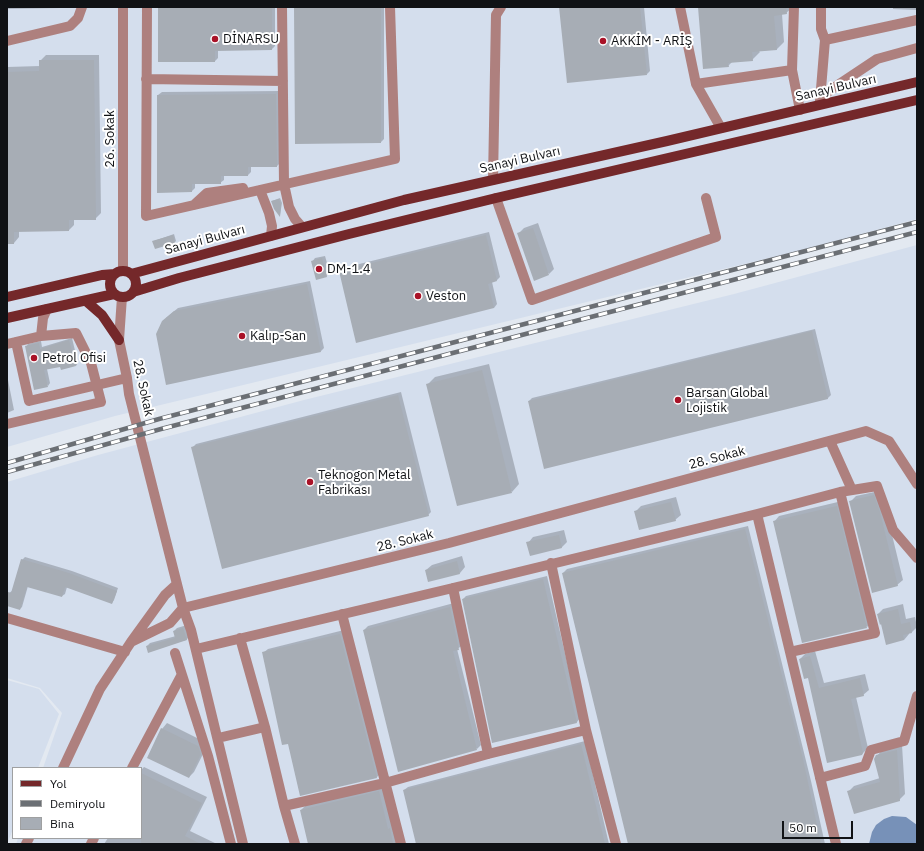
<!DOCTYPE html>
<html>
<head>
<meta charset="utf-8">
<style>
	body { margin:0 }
	#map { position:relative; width:924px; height:851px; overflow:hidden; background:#e3e9f1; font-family:"IBM Plex Sans",sans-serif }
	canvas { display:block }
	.frame { position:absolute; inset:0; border:8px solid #101215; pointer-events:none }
	.legend { position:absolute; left:12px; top:767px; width:130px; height:72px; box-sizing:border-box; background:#fff; border:1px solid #9fa0a1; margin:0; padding:5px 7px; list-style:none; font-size:12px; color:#101215 }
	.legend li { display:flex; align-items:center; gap:8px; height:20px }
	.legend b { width:20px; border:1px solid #9fa0a1 }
	.scale { position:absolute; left:782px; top:821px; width:71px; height:18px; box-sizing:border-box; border:2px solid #101215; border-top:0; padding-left:5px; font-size:12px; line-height:14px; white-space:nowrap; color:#101215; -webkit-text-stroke:3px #fff; paint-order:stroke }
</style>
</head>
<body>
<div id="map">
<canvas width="924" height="851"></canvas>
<div class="frame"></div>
<ul class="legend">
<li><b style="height:5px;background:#74282a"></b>Yol</li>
<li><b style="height:5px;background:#6b6f74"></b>Demiryolu</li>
<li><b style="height:11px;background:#a7adb5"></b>Bina</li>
</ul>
<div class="scale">50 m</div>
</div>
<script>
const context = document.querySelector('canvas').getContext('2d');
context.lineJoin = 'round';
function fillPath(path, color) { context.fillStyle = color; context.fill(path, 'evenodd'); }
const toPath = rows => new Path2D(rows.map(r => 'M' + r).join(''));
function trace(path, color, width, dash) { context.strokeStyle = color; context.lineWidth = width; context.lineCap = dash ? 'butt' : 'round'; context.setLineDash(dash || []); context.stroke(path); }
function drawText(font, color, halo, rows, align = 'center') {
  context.font = font + ' "IBM Plex Sans",sans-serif'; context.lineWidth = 4; context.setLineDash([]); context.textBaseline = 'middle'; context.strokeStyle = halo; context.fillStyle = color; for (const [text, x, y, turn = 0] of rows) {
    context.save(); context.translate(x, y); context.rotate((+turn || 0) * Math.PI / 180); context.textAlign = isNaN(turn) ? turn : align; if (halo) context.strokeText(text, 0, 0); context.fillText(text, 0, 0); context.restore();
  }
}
fillPath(toPath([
	[7,7,917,7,917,219,802,250,115,416,7,447],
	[917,245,917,844,16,844,18,838,141,838,141,768,43,768,62,713,40,688,7,678,7,482,98,455,304,400,734,294],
	[7,680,39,689,59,714,38,768,13,768,13,829,7,844]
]), '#d4deed');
fillPath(toPath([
	[892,816,906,817,917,825,917,844,869,844,872,832,876,825,884,819]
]), '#7791b8');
fillPath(toPath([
	[7,7,62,7,61,8,7,9],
	[158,7,275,7,275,46,272,49,218,50,218,58,215,61],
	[295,7,384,7,384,139,381,142],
	[560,7,644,7,650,71,647,74],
	[699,7,793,7,786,13,782,14,784,42,777,49,759,51,760,52,752,60,733,61,728,66],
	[893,7,917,7,917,9,916,10,893,9],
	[46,55,99,55,101,213,95,219,74,219,74,225,69,230,19,231,19,237,14,243,7,243,7,67,40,66,40,61],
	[280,91,280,163,277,166,251,166,251,172,248,175,224,175,224,180,220,183,195,183,195,188,191,192,158,95,162,92],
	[280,198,282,203,280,215,275,208,272,201],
	[538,223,554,269,549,274,518,234,524,228],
	[489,232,500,277,497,280,492,282,497,304,494,308,340,271,343,268],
	[174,234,176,241,175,242,154,241],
	[325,256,330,273,326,276,312,262,315,258],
	[310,281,324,348,321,351,166,318,178,308],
	[815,329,831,395,827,399,529,401,532,398],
	[72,338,78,363,76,366,60,365,47,369,50,383,48,386,26,347,28,344,41,341,42,347],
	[489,364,519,484,512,492,428,384,435,377],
	[7,375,14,410,7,413],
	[401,392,431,512,428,515,192,448,196,444],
	[879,491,885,506,903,580,897,585,850,502,856,496],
	[676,497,681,515,675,520,635,512,641,506],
	[842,501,872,622,867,627,774,522,779,516],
	[748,526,811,781,825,844,629,844,563,573,567,569],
	[564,530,567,542,562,547,530,554,528,543,533,537],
	[462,556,465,567,460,573,426,570,432,565],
	[25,557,72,571,118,588,114,600,112,603,67,587,65,594,62,596,28,586,22,607,20,609,7,605,9,593,12,591,13,591,22,560],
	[547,576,580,718,577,722,493,741,463,599,466,596],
	[454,603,463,645,457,649,481,745,477,749,364,630,368,626],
	[903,604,906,619,915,617,917,627,912,632,909,632,909,634,904,640,882,623,878,614,883,609],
	[187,625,190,636,186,640,147,646,150,643,176,636,174,631,177,628],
	[344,630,381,773,377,777,301,794,289,743,263,653,268,649],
	[815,651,824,683,865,674,869,690,863,695,856,697,868,748,862,754,808,677,800,659,805,654],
	[167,723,203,741,206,748,194,772,189,777,162,729],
	[585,741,609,844,417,844,404,790,408,787],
	[902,745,905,794,899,800,848,792,854,786,880,778,877,756,882,750],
	[144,767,207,797,190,831,217,844,104,844,108,838,141,838,141,770],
	[384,786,400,844,311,844,301,810,306,805]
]), '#0003');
fillPath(toPath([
	[158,7,272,7,272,50,215,51,215,62,158,62],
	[294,7,381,7,381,143,295,144],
	[559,7,640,7,647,75,567,83],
	[698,7,786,7,787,14,774,16,777,50,752,52,753,61,728,63,729,67,703,69],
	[39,60,94,60,96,220,69,220,69,231,14,232,14,244,7,244,7,72,39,71],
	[276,94,277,167,248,167,248,176,221,176,221,184,192,184,192,192,157,193,157,95],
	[279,199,281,205,280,217,274,209,271,201],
	[533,228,549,275,534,281,517,233],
	[173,235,175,243,155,249,152,241],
	[486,235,497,281,488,284,494,308,356,343,339,271],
	[322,258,327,277,316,280,311,261],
	[307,284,321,352,166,385,156,334,162,321,174,311],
	[812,331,828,399,544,469,528,401],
	[69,340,76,366,61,370,60,367,44,370,48,387,34,390,25,346,39,343,40,349],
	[482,370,512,493,457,506,426,384],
	[398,395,429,516,222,569,191,447],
	[874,495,880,512,898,586,872,593,849,501],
	[671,502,676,521,639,530,634,511],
	[837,506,867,628,802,643,773,521],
	[745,529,803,759,821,844,628,844,562,573],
	[559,535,562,548,530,556,526,542],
	[21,559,69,573,117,591,112,604,65,587,62,597,27,587,20,610,7,606,8,592,11,593],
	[457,561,460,574,428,582,425,570],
	[543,579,577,723,492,743,462,599],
	[450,607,459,650,453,651,477,750,398,772,363,630],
	[898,609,901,624,910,622,912,633,903,635,904,640,886,645,881,624,880,625,877,614],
	[183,628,187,640,148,653,146,646,175,638,173,631],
	[340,634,377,778,300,796,288,744,282,745,262,652],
	[810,656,819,688,860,678,864,696,851,699,863,753,862,755,827,763,808,678,804,679,799,659],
	[161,728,198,746,201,754,189,778,147,758],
	[581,744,605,844,416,844,403,790],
	[897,750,900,801,854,814,847,791,880,782,874,759,876,755],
	[141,773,202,803,185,836,201,844,141,844],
	[379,791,388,829,390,828,393,844,308,844,300,810]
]), '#a7adb5');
trace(toPath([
	[123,7,123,271],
	[147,7,146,216,395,159,390,7],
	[282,7,284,184,289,207,295,219,302,227],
	[680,7,696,84,721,128],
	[825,40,917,20],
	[7,41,70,26,78,18,82,7],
	[792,70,800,110],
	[146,79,283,81],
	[696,84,792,70,794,7],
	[820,97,877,59,917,48],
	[820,101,825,40,821,29,821,7],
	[493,180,496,15,501,7],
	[260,190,269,213,272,226,271,236],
	[496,198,532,300,716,237,706,198],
	[194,205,207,193,243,188],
	[122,297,119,340,127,378,129,394,183,608,449,543,866,431,889,441,917,484],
	[16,342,29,401,127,378],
	[7,344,41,336,43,318,47,309],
	[7,424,101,402,91,363,76,333,41,336],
	[830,441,852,490],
	[757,514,836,844],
	[551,563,586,730,616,844],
	[177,584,165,595,131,642,170,623,183,608,191,630,243,844],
	[453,588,488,754],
	[342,614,401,844],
	[7,618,125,652],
	[240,638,265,727,284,806,295,844],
	[196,649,453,588,757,514,840,492,877,486,893,530,917,558],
	[790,652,875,633,840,492],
	[175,653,208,756,231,844],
	[218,738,265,727],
	[63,768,100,689,131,642],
	[132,768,181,676],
	[820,778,865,766,871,750,904,741,917,696],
	[284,806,385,783,488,754,586,730],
	[26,844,29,838],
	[91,844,94,838]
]), '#ae807e', 10);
trace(toPath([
	'110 284a13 13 0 1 1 26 0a13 13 0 1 1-26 0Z',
	[131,274,404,200,667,141,917,82],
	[133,292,179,278,349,234,496,198,917,100],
	[7,297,102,275,115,274],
	[86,301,102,315,119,340],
	[7,318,114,294]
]), '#74282a', 10);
const rail = toPath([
	[7,463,159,419,917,222],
	[7,472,161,429,917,232]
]);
trace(rail, '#6b6f74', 4.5);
trace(rail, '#fff', 3, [9]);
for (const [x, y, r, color] of [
	[215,39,4,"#a91227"],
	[603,41,4,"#a91227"],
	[319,269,4,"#a91227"],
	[418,296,4,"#a91227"],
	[242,336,4,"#a91227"],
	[34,358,4,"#a91227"],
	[678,400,4,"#a91227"],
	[310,482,4,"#a91227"]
]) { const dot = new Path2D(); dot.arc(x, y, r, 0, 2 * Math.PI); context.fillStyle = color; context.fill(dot); trace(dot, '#fff', 1.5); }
drawText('13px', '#101215', '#fff', [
	["DİNARSU",223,39],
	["AKKİM - ARİŞ",611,41],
	["DM-1.4",327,269],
	["Veston",426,296],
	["Kalıp-San",250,336],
	["Petrol Ofisi",42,358],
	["Barsan Global",686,393],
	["Lojistik",686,408],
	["Teknogon Metal",318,475],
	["Fabrikası",318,490]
], 'left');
drawText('13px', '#101215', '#fff', [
	["Sanayi Bulvarı",836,88,-13],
	["26. Sokak",110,139,-90],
	["Sanayi Bulvarı",520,160,-13],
	["Sanayi Bulvarı",205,240,-15],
	["28. Sokak",143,388,78],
	["28. Sokak",717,458,-15],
	["28. Sokak",405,541,-14]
]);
</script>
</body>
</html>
